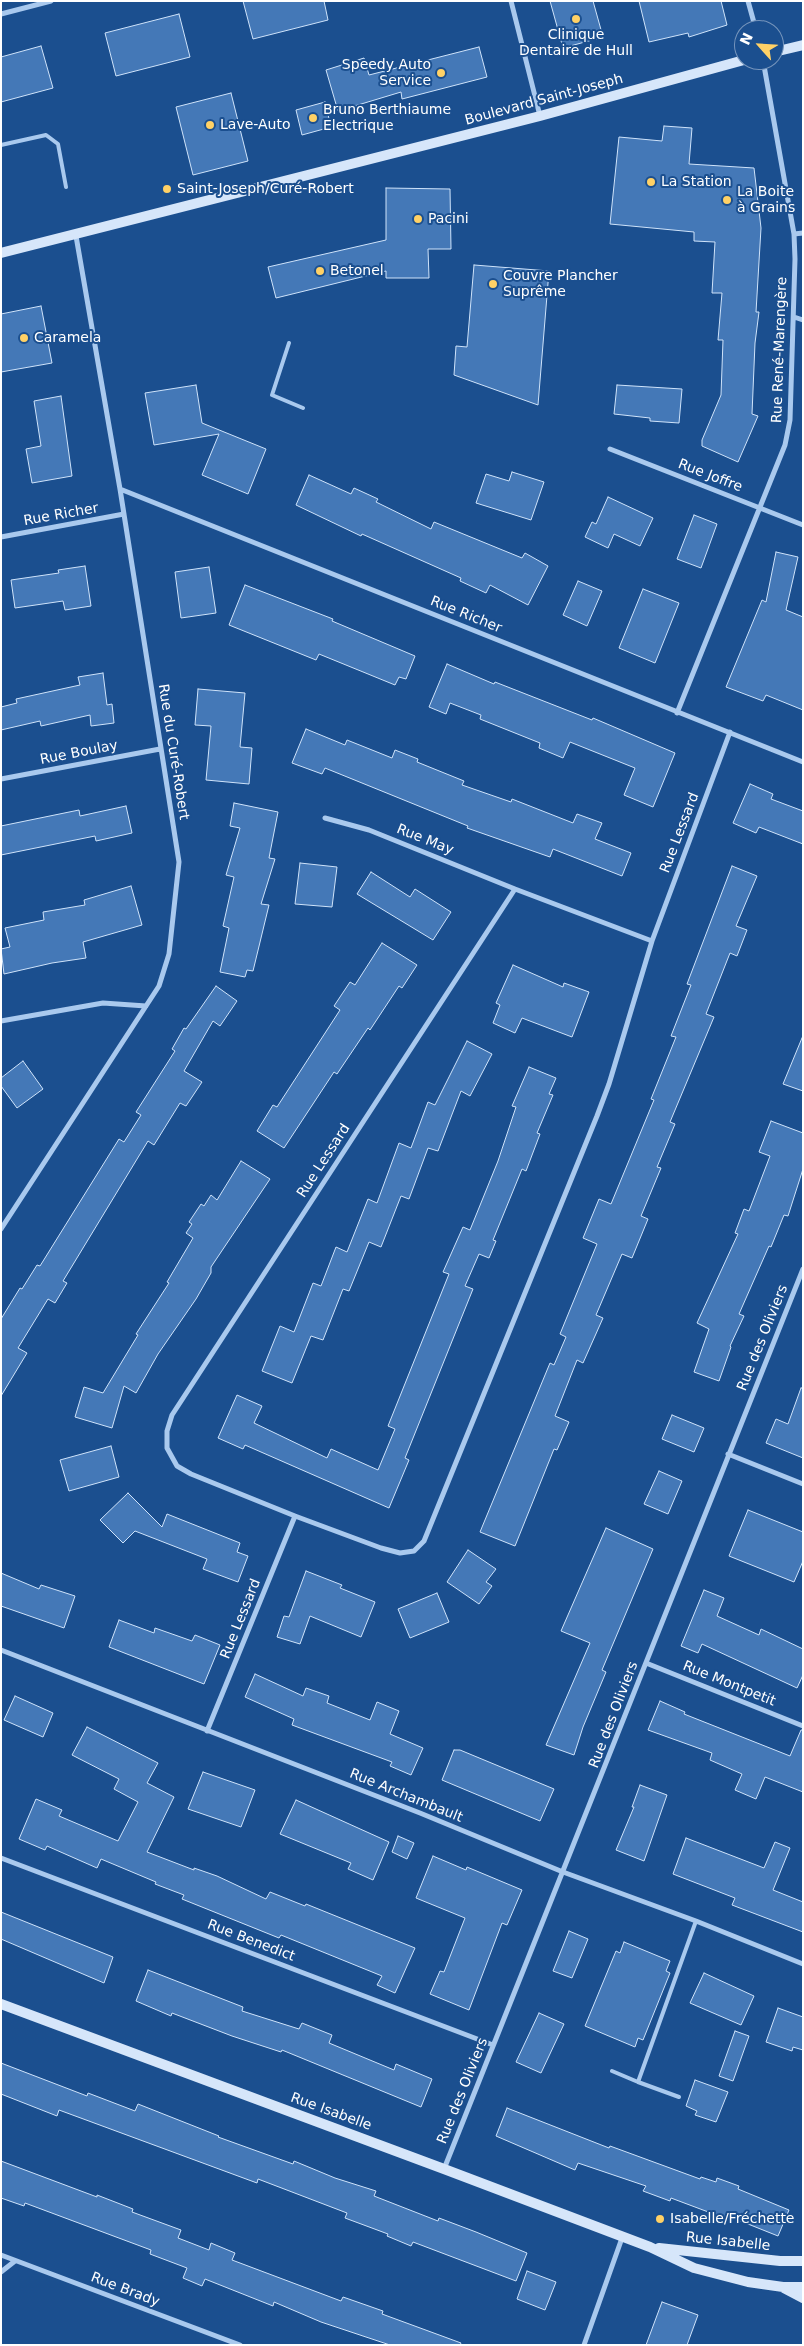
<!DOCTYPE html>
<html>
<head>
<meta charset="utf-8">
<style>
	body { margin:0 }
	#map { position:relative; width:804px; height:2346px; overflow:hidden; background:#1b4f8f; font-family:"DejaVu Sans",sans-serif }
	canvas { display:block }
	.frame { position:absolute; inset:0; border:2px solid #fff; pointer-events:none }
	.north { position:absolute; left:734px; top:20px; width:50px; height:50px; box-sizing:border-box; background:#1b4f8f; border:1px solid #7695bc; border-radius:50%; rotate:296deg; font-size:14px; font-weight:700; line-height:20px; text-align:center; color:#fff }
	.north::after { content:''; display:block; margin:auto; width:18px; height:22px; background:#ffd166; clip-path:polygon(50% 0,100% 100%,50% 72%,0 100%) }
</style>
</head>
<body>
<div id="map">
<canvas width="804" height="2346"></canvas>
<div class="frame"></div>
<div class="north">N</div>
</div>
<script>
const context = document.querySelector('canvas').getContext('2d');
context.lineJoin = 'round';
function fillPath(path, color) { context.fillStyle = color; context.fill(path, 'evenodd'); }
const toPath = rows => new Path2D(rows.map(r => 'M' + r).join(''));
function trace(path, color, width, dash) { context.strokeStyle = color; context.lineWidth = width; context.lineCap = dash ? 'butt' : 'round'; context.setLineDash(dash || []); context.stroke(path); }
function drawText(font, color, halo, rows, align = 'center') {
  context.font = font + ' "DejaVu Sans",sans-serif'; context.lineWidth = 4; context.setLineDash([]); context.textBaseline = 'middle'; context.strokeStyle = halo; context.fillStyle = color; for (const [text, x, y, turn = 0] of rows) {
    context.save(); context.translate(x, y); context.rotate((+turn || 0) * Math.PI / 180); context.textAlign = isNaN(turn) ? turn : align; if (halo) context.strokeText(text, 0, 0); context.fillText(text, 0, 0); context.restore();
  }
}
const building = toPath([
	[243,1,324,1,328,20,253,39,243,1],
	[550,1,593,1,603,37,563,48,550,1],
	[639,1,721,1,727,25,689,37,688,33,649,42,639,1],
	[179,14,190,57,116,76,105,33,179,14],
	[41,46,53,88,1,102,1,57,41,46],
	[479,47,487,77,402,99,401,92,338,111,326,70,364,58,369,75,479,47],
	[231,93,248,161,193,175,176,107,231,93],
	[325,102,331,127,302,135,296,110,325,102],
	[664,126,692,128,689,164,754,168,761,228,756,312,759,312,755,343,752,414,758,416,738,462,702,446,702,440,721,395,723,340,718,340,722,293,712,293,715,242,694,241,694,232,610,224,619,137,662,141,664,126],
	[386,188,450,189,451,249,428,249,429,278,386,278,386,271,276,298,268,267,386,240,386,188],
	[474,265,549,271,538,405,454,375,456,346,467,347,474,265],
	[41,306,52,363,1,372,1,314,41,306],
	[196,385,202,423,266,449,248,494,202,475,219,434,154,445,145,393,196,385],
	[617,385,682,389,679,423,650,421,650,418,614,414,617,385],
	[61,396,72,476,32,483,26,449,41,446,34,401,61,396],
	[512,472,544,482,531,520,476,503,486,474,509,481,512,472],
	[309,475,351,494,354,488,378,499,376,502,431,529,434,522,522,558,525,553,548,566,528,605,490,585,486,593,460,581,461,578,362,534,361,536,296,505,309,475],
	[608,497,653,518,640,546,614,534,608,548,585,537,592,522,596,524,608,497],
	[694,515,717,524,701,568,677,559,694,515],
	[776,552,798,557,786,610,803,617,803,710,766,695,763,701,726,687,762,600,766,602,776,552],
	[85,566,91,606,65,610,63,601,15,608,11,580,59,573,58,570,85,566],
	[209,567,216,613,181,618,175,572,209,567],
	[578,581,602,591,587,626,563,615,578,581],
	[245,585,333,619,332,621,415,656,406,679,399,677,395,685,319,654,316,660,229,625,245,585],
	[643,589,679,603,655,663,619,648,643,589],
	[447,664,494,684,495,682,592,720,593,718,675,753,653,807,624,795,635,768,570,742,563,758,539,748,540,743,480,719,481,715,450,703,446,714,429,707,447,664],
	[103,673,107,705,112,704,114,723,91,726,90,715,41,726,40,721,1,730,1,707,17,703,16,699,80,685,78,677,103,673],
	[198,689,245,693,240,747,252,748,249,784,206,780,211,726,195,725,198,689],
	[306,729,345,745,347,740,392,758,395,750,418,759,417,762,464,781,462,785,511,802,512,799,573,823,577,814,602,823,595,839,631,853,622,876,553,849,550,857,467,828,468,826,325,768,322,774,292,763,306,729],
	[750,784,773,794,771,799,803,811,803,844,759,827,756,833,733,823,750,784],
	[234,803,278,812,269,858,275,859,261,904,269,905,253,971,247,970,245,977,220,972,229,928,223,926,234,877,226,875,240,828,230,826,234,803],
	[126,806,132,833,96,841,95,836,1,855,1,826,79,810,80,816,126,806],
	[300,863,337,867,332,907,295,904,300,863],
	[732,866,757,876,736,926,747,930,737,956,730,953,706,1014,714,1017,670,1122,675,1124,657,1167,661,1168,641,1216,648,1219,632,1258,622,1254,596,1315,603,1318,583,1363,577,1360,555,1416,569,1422,557,1450,554,1449,515,1546,480,1532,550,1363,554,1365,566,1337,560,1334,597,1244,583,1238,599,1199,611,1204,654,1100,651,1099,676,1037,671,1036,691,985,687,984,732,866],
	[371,872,410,897,415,889,451,912,433,940,357,894,371,872],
	[131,886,142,925,83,942,86,958,52,963,4,974,1,949,10,947,5,928,44,920,43,912,85,905,84,900,131,886],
	[382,943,417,965,402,988,399,986,370,1030,368,1028,337,1074,334,1072,284,1148,257,1131,273,1105,277,1107,340,1010,334,1006,350,982,355,985,382,943],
	[513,965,563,987,564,983,589,992,572,1037,522,1018,515,1033,493,1023,500,1005,496,1003,513,965],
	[216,986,237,1001,220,1026,213,1021,184,1071,202,1082,186,1106,180,1103,154,1145,148,1141,63,1281,67,1283,55,1303,48,1299,18,1348,27,1353,1,1396,1,1319,20,1288,22,1289,37,1265,40,1266,119,1139,124,1142,141,1115,136,1112,175,1051,172,1049,184,1028,186,1029,216,986],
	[802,1038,803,1038,803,1091,783,1084,802,1038],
	[467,1041,492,1054,470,1096,461,1091,438,1151,428,1148,409,1199,401,1196,381,1247,369,1242,349,1291,343,1289,323,1340,311,1336,292,1383,262,1371,280,1326,294,1332,313,1283,321,1286,336,1247,347,1252,368,1199,377,1203,399,1143,411,1148,428,1102,435,1105,467,1041],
	[23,1061,43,1089,17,1108,1,1086,1,1078,23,1061],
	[529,1067,556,1078,549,1094,553,1095,537,1133,540,1134,526,1171,522,1169,493,1240,496,1241,489,1258,479,1254,465,1286,473,1289,405,1458,409,1460,389,1508,245,1445,243,1449,218,1438,237,1395,262,1406,254,1423,327,1458,331,1449,378,1470,395,1429,388,1426,449,1274,443,1272,463,1227,470,1230,498,1161,516,1107,512,1106,529,1067],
	[771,1121,803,1133,803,1169,788,1216,784,1215,771,1247,769,1246,739,1314,744,1316,730,1346,731,1347,719,1381,694,1372,709,1329,697,1323,738,1234,735,1233,744,1209,749,1211,770,1156,759,1152,771,1121],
	[241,1161,270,1179,211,1267,211,1273,196,1299,158,1354,136,1393,124,1386,112,1428,75,1417,84,1387,103,1393,138,1335,136,1334,169,1283,167,1282,193,1238,186,1233,192,1224,189,1222,201,1204,204,1206,211,1195,217,1200,241,1161],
	[801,1388,803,1388,803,1458,766,1443,776,1419,788,1424,801,1388],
	[672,1415,704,1428,694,1452,662,1439,672,1415],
	[111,1446,119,1477,69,1491,60,1460,111,1446],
	[659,1471,682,1481,668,1514,644,1504,659,1471],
	[128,1493,162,1527,167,1514,240,1543,237,1552,248,1556,238,1582,203,1569,207,1559,135,1531,123,1543,100,1520,128,1493],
	[748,1510,803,1532,803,1561,794,1582,729,1556,748,1510],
	[606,1528,653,1549,602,1670,606,1672,583,1727,574,1755,546,1745,590,1643,561,1631,606,1528],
	[468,1550,496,1569,486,1582,492,1586,479,1604,447,1582,468,1550],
	[306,1571,342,1585,340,1588,375,1602,361,1637,310,1616,300,1644,277,1637,284,1616,289,1617,306,1571],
	[1,1573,39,1589,41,1585,75,1596,64,1628,1,1606,1,1573],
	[704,1590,724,1598,717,1616,759,1635,761,1629,803,1649,803,1675,797,1688,702,1644,698,1653,681,1646,704,1590],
	[437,1593,449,1622,410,1638,398,1609,437,1593],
	[119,1620,154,1633,155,1628,192,1641,195,1635,220,1645,204,1684,109,1647,119,1620],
	[255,1674,303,1696,306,1688,329,1696,327,1703,370,1720,377,1702,399,1711,390,1734,423,1748,411,1775,390,1766,392,1762,292,1725,294,1719,245,1697,255,1674],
	[15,1696,53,1713,43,1737,4,1720,15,1696],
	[660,1701,685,1712,684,1714,790,1756,801,1730,803,1730,803,1792,765,1777,756,1799,735,1790,742,1774,710,1760,712,1753,648,1730,660,1701],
	[87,1727,158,1763,147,1783,174,1797,147,1852,194,1870,194,1868,217,1876,266,1899,270,1892,305,1906,306,1904,415,1948,395,1993,377,1985,382,1976,281,1935,279,1938,182,1899,184,1895,155,1884,156,1882,101,1859,97,1868,47,1846,45,1850,19,1839,36,1799,62,1810,59,1816,118,1841,138,1802,114,1789,119,1779,72,1755,87,1727],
	[454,1750,460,1750,554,1789,540,1821,442,1780,454,1750],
	[203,1772,255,1790,241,1827,188,1809,203,1772],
	[640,1785,667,1795,644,1861,616,1850,634,1807,632,1807,640,1785],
	[296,1800,389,1842,373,1880,348,1869,351,1863,280,1834,296,1800],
	[398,1836,414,1843,407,1859,392,1852,398,1836],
	[686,1838,764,1868,775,1842,790,1848,773,1890,803,1902,803,1932,732,1905,735,1898,673,1874,686,1838],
	[433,1856,466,1870,467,1867,522,1890,507,1925,502,1923,469,2010,430,1994,440,1971,444,1972,465,1918,416,1898,433,1856],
	[1,1912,113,1957,104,1983,1,1939,1,1912],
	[569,1931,588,1939,572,1978,553,1971,569,1931],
	[624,1942,670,1961,666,1971,670,1973,643,2040,638,2038,635,2047,585,2026,616,1951,620,1953,624,1942],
	[148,1970,243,2007,242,2011,299,2029,302,2023,332,2035,329,2043,394,2070,396,2064,432,2079,421,2107,282,2050,281,2052,232,2036,172,2013,171,2016,136,2001,148,1970],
	[704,1973,754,1996,741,2025,690,2003,704,1973],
	[778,2008,803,2017,803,2050,793,2047,792,2051,766,2042,778,2008],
	[539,2013,564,2024,541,2073,516,2062,539,2013],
	[735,2031,749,2036,733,2081,719,2076,735,2031],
	[1,2063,87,2096,88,2093,135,2111,138,2104,219,2136,218,2137,293,2164,294,2161,335,2178,376,2191,374,2196,438,2221,439,2218,476,2232,527,2253,516,2281,413,2242,411,2246,387,2236,388,2234,345,2218,347,2213,258,2179,257,2183,59,2110,57,2116,1,2094,1,2063],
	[695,2080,728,2092,716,2122,695,2115,697,2111,686,2106,695,2080],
	[507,2108,609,2148,610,2146,700,2179,701,2177,716,2182,717,2178,739,2186,738,2189,789,2210,778,2236,728,2216,727,2219,671,2198,670,2201,643,2191,646,2186,578,2163,575,2170,496,2136,507,2108],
	[1,2161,97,2197,97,2195,133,2209,132,2212,181,2230,178,2238,209,2250,211,2243,235,2253,232,2260,341,2301,343,2297,383,2311,382,2314,461,2343,460,2345,390,2345,321,2322,274,2302,273,2306,205,2279,202,2286,183,2278,187,2268,150,2254,151,2250,25,2203,24,2206,1,2198,1,2161],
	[527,2271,556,2282,545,2310,517,2299,527,2271],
	[662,2302,698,2315,687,2345,646,2345,662,2302]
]);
fillPath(building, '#4478b7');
trace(building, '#cfe3fa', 1);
trace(toPath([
	[1,145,46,135,58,144,66,187],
	[289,343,272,395,303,408],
	[612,2071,638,2082],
	[679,2097,638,2082,696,1921]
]), '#a9c9ee', 4);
trace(toPath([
	[511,1,540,116],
	[748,1,756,30],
	[1,14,51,1],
	[794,234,803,233],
	[794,317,803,320],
	[610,449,803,525],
	[120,489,803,762],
	[1,537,124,514],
	[677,713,785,445,790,420,795,259,794,234,763,60],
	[1,779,160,749],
	[325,818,369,830,515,889],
	[1,1021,103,1003,146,1006],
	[1,1229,159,986,169,954,179,862,120,489,76,236],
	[728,1454,803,1484],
	[295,1516,191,1474,177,1466,167,1448,167,1431,172,1415,515,889,652,941],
	[1,1650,420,1813,563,1872,696,1921,803,1964],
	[646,1663,803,1726],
	[207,1731,295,1516,381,1548,400,1553,414,1551,424,1541,597,1116,609,1084,652,941,730,732],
	[1,1858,493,2045],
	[444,2169,803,1269],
	[1,2255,240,2345],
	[1,2272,15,2261],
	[584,2345,622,2238]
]), '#a9c9ee', 5);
trace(toPath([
	[774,52,803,45],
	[1,253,540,116,744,60],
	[1,2004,444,2169,650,2247,694,2268,748,2282,783,2287,803,2287],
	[659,2248,780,2261,803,2261],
	[784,2288,803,2298]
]), '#d6e6fa', 10);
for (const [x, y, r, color] of [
	[576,19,5,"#ffd166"],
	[441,73,5,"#ffd166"],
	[313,118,5,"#ffd166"],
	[210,125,5,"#ffd166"],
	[651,182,5,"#ffd166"],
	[167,189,5,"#ffd166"],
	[727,200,5,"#ffd166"],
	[418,219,5,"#ffd166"],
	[320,271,5,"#ffd166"],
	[493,284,5,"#ffd166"],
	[24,338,5,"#ffd166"],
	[660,2219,5,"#ffd166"]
]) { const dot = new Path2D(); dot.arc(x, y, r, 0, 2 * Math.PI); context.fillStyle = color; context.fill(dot); trace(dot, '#1b4f8f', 2); }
drawText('14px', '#fff', '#1b4f8f', [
	["Clinique",576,35,"center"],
	["Dentaire de Hull",576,51,"center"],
	["Speedy Auto",431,65,"right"],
	["Service",431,81,"right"],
	["Bruno Berthiaume",323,110],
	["Electrique",323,126],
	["Lave-Auto",220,125],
	["La Station",661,182],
	["Saint-Joseph/Curé-Robert",177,189],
	["La Boite",737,192],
	["à Grains",737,208],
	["Pacini",428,219],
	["Betonel",330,271],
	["Couvre Plancher",503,276],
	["Suprême",503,292],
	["Caramela",34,338],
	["Isabelle/Fréchette",670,2219]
], 'left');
drawText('14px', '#fff', '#1b4f8f', [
	["Boulevard Saint-Joseph",544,100,-15],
	["Rue René-Marengère",780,350,-88],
	["Rue Joffre",710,476,21],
	["Rue Richer",61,515,-10],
	["Rue Richer",466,615,22],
	["Rue du Curé-Robert",173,752,81],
	["Rue Boulay",79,753,-11],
	["Rue Lessard",680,833,-69],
	["Rue May",425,840,22],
	["Rue Lessard",324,1161,-57],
	["Rue des Oliviers",763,1338,-68],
	["Rue Lessard",241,1619,-68],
	["Rue Montpetit",729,1684,22],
	["Rue des Oliviers",614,1715,-69],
	["Rue Archambault",406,1796,22],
	["Rue Benedict",251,1941,21],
	["Rue des Oliviers",463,2091,-68],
	["Rue Isabelle",331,2112,20],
	["Rue Isabelle",728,2242,6],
	["Rue Brady",125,2290,21]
]);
</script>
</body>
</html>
